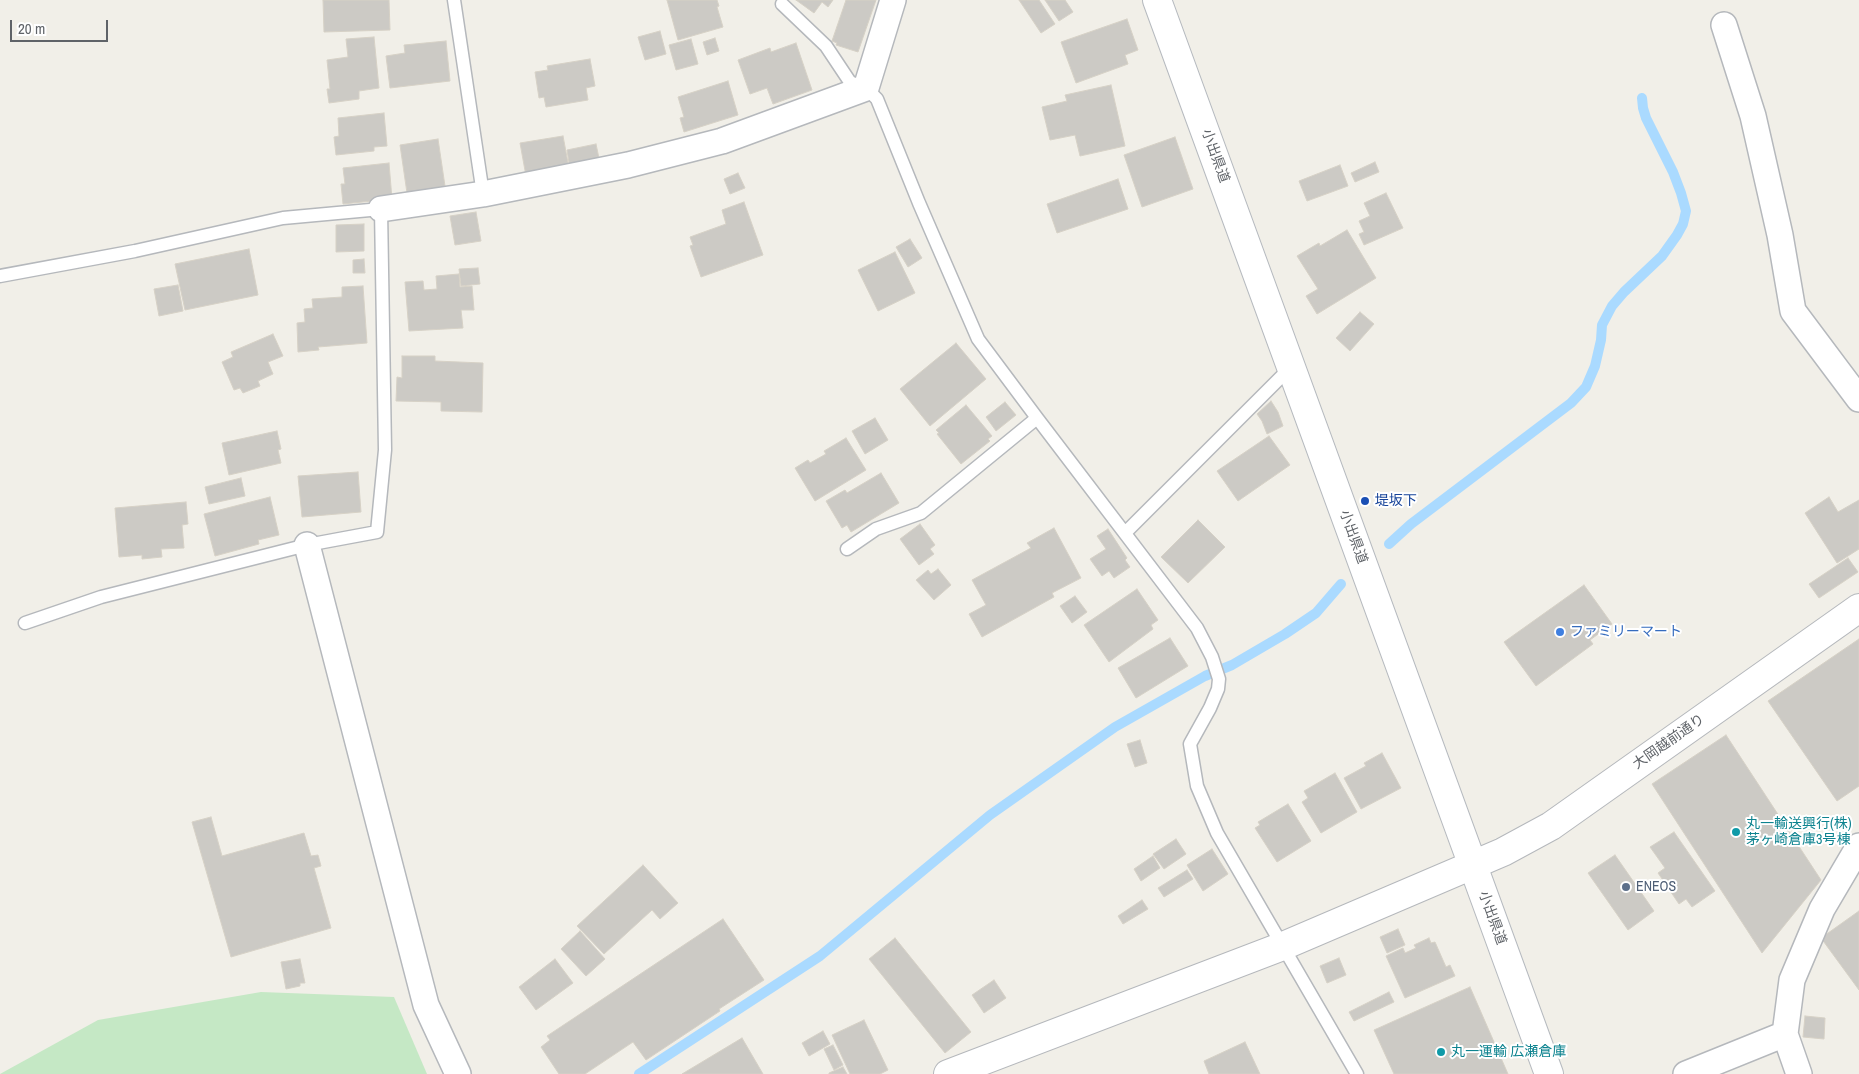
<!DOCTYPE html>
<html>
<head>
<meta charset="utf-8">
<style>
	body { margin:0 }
	#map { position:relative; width:1859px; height:1074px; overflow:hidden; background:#f1efe8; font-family:"Archivo Narrow",sans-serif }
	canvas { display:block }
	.scale { position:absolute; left:10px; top:20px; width:98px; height:22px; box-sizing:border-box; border:2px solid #5f6368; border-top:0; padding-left:6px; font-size:15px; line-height:18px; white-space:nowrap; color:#5f6368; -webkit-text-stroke:4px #fff; paint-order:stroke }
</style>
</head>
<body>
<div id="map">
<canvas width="1859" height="1074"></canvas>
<div class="scale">20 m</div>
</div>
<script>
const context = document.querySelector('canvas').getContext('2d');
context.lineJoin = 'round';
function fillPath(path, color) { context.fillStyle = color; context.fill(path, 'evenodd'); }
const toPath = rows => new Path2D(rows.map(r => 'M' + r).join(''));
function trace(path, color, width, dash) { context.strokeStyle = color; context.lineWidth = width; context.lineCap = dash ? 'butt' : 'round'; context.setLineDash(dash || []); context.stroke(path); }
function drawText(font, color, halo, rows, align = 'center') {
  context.font = font + ' "Archivo Narrow","Noto Sans JP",sans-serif'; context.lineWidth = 4; context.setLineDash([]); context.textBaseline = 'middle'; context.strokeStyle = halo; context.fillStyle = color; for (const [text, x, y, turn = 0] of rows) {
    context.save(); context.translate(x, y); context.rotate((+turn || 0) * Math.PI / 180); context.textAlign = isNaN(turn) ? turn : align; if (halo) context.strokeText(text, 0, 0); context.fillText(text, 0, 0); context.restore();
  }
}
fillPath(toPath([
	[261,992,394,997,427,1074,0,1074,98,1020]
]), '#c5e8c5');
trace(toPath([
	[1389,544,1411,524,1571,403,1586,387,1595,366,1601,340,1602,325,1612,306,1624,292,1662,256,1677,235,1683,224,1686,211,1681,193,1673,172,1646,118,1643,108,1642,98],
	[639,1074,820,956,990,815,1115,727,1205,676,1232,665,1285,634,1316,613,1341,584]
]), '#aadaff', 10);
const building = toPath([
	[323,0,389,0,390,30,324,32,323,0],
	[667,0,717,0,719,6,717,7,723,27,678,40,667,0],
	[796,0,833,0,828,7,822,2,814,13,796,0],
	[846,0,876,0,858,52,836,45,837,43,832,41,846,0],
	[1019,0,1039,0,1055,24,1041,33,1019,0],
	[1045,0,1065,0,1073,12,1059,21,1045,0],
	[1127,19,1138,50,1125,55,1128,64,1076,83,1061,42,1127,19],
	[660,31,666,54,645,60,638,37,660,31],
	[374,37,379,88,359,91,359,99,329,103,327,89,330,89,327,60,348,57,346,39,374,37],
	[715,38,719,51,707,55,703,42,715,38],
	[691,39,698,64,676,70,669,45,691,39],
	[446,41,450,81,390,88,386,56,405,53,404,45,446,41],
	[796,43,812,90,773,104,767,88,750,94,738,60,770,48,771,52,796,43],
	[590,59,595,86,586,88,588,100,546,107,544,97,539,98,535,72,548,70,547,66,590,59],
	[728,81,738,115,684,132,680,118,684,117,678,97,728,81],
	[1111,85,1125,146,1080,156,1075,135,1050,140,1042,107,1067,101,1065,95,1111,85],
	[384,113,387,146,374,147,374,151,336,155,334,137,339,136,338,118,384,113],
	[563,136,569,168,526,176,520,143,563,136],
	[1175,137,1193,189,1142,207,1124,155,1175,137],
	[438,139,445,186,407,193,400,145,438,139],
	[596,144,600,163,570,169,567,150,596,144],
	[1375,162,1379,172,1355,182,1351,173,1375,162],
	[389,163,392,199,343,204,341,184,345,184,343,168,389,163],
	[1340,165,1348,186,1307,201,1299,181,1340,165],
	[738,173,745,188,730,194,724,179,738,173],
	[1118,179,1128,209,1057,233,1047,204,1118,179],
	[1386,193,1403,228,1364,245,1359,234,1364,232,1359,221,1370,216,1364,203,1386,193],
	[744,202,763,255,701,277,690,246,693,245,690,237,726,224,722,210,744,202],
	[476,212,481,241,455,245,450,216,476,212],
	[364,224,364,251,336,252,336,225,364,224],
	[1347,230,1376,278,1317,314,1306,296,1318,289,1297,256,1319,243,1320,246,1347,230],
	[910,239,922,258,908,267,896,247,910,239],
	[249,249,258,295,185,310,175,264,249,249],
	[895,252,915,293,878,311,858,270,895,252],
	[364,259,365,273,353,273,353,260,364,259],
	[478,268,480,284,461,286,459,269,478,268],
	[459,274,460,287,472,286,474,310,461,310,463,328,409,331,405,282,423,281,424,290,437,289,436,276,459,274],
	[178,285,183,311,159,316,154,289,178,285],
	[363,286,367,343,318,347,319,350,298,352,297,323,305,322,304,309,313,308,312,299,342,297,342,287,363,286],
	[1360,312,1374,324,1350,351,1336,338,1360,312],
	[273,334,283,356,268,362,273,374,258,381,260,386,243,393,240,388,234,390,222,362,233,357,231,352,273,334],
	[956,343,986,379,930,426,900,389,956,343],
	[402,356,435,356,435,361,483,363,482,412,441,411,441,402,396,401,397,377,402,378,402,356],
	[1271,401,1278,412,1283,426,1267,434,1262,421,1257,414,1271,401],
	[1005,402,1016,415,996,431,986,417,1005,402],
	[966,405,992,436,988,439,990,441,961,464,937,434,939,433,936,430,966,405],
	[875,418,888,440,865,454,852,431,875,418],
	[277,431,281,449,278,450,281,463,229,475,222,443,277,431],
	[1269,436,1290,465,1238,501,1217,471,1269,436],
	[846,438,866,470,815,501,795,468,808,460,810,463,826,454,824,451,846,438],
	[358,472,361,512,302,517,298,476,358,472],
	[881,473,899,503,851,532,847,525,842,528,826,501,845,490,847,493,881,473],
	[241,478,245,496,209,504,205,487,241,478],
	[270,497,279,535,258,540,259,544,215,556,204,514,270,497],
	[1829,497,1838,512,1859,500,1859,549,1837,563,1805,513,1829,497],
	[186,502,188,524,182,525,184,548,161,549,162,557,142,559,142,555,119,557,115,508,186,502],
	[1198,520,1225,547,1188,583,1161,557,1198,520],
	[920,524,935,545,930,549,934,554,919,565,900,539,920,524],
	[1054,528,1081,578,1052,593,1054,597,982,637,969,614,986,605,972,580,1031,548,1027,543,1054,528],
	[1108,529,1127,558,1125,560,1130,567,1114,578,1109,571,1102,576,1090,559,1106,549,1097,536,1108,529],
	[1848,558,1858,572,1819,598,1809,584,1848,558],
	[938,569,951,585,934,600,916,580,928,570,931,574,938,569],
	[1584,585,1612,624,1590,640,1593,644,1536,686,1504,642,1584,585],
	[1137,589,1158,620,1151,625,1153,629,1109,662,1084,625,1137,589],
	[1075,596,1087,612,1072,623,1060,606,1075,596],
	[1170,638,1188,666,1136,698,1118,668,1170,638],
	[1859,639,1859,786,1837,801,1768,701,1859,639],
	[1726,735,1821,880,1762,953,1652,784,1726,735],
	[1140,740,1147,763,1135,767,1127,744,1140,740],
	[1382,753,1401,788,1361,809,1344,778,1366,766,1364,763,1382,753],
	[1335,773,1357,812,1321,833,1302,802,1308,798,1304,791,1335,773],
	[1288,804,1311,841,1277,862,1255,828,1260,825,1258,822,1288,804],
	[211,817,222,856,304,833,311,856,318,855,321,866,314,868,331,928,231,957,192,822,211,817],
	[1674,832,1715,891,1692,907,1686,899,1679,904,1658,873,1665,868,1650,847,1674,832],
	[1176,839,1186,854,1164,869,1153,854,1176,839],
	[1212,849,1228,874,1203,891,1187,865,1212,849],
	[1615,855,1654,911,1628,930,1588,873,1615,855],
	[1153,856,1160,868,1141,881,1134,869,1153,856],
	[643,865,678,903,660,919,652,910,604,954,577,926,643,865],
	[1187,870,1193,879,1164,897,1158,888,1187,870],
	[1142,900,1148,909,1123,924,1118,916,1142,900],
	[1859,911,1859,990,1821,938,1859,911],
	[723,919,764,980,719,1009,720,1011,646,1060,633,1042,585,1074,559,1074,541,1047,550,1040,547,1036,723,919],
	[1398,929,1405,945,1387,953,1380,937,1398,929],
	[580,931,605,959,586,976,561,949,580,931],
	[895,938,971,1032,945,1053,869,959,895,938],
	[1429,938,1431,943,1435,942,1446,967,1450,965,1455,976,1405,998,1386,956,1403,948,1405,953,1416,948,1414,945,1429,938],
	[1339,958,1346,975,1327,983,1320,966,1339,958],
	[300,959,305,983,300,983,300,986,286,989,281,962,300,959],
	[555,959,573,983,536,1010,519,987,555,959],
	[994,980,1006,998,984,1013,972,995,994,980],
	[1470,987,1508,1074,1394,1074,1374,1030,1470,987],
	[1389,992,1394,1002,1354,1021,1349,1012,1389,992],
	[1805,1016,1825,1018,1824,1039,1803,1037,1805,1016],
	[864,1020,888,1070,880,1074,850,1074,832,1035,864,1020],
	[823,1031,830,1044,809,1056,802,1043,823,1031],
	[742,1038,763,1074,682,1074,742,1038],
	[1245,1042,1260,1074,1209,1074,1204,1061,1245,1042],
	[833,1045,843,1065,834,1070,824,1049,833,1045],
	[843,1067,847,1074,829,1074,829,1073,843,1067]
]);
fillPath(building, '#cccac5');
trace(building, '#d6d1c6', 1);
const service = toPath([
	[454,0,483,194],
	[782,4,826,46,850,82,866,88,877,99,919,203,978,339,1037,418,1197,628,1212,657,1219,679,1218,689,1210,708,1190,744,1197,786,1217,833,1357,1074],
	[0,276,135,251,283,218,381,209,385,450,377,532,307,545,101,597,25,623],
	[1125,533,1291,367],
	[847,549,876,529,921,513,1037,418]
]);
const minor = toPath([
	[1724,25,1753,116,1780,235,1793,311,1859,399],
	[381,209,483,194,628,165,722,141,866,88,893,0],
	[307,545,426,1005,458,1074],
	[1785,1034,1799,1074],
	[1686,1074,1785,1034,1792,980,1822,909,1859,846]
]);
const tertiary = toPath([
	[948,1074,1283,946,1503,852,1551,826,1859,608]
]);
const secondary = toPath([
	[1157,0,1549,1074]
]);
trace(service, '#b5b8bc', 15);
trace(minor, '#b5b8bc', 28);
trace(tertiary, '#b5b8bc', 30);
trace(secondary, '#b6babf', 30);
trace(service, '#fff', 12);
trace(minor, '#fff', 25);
trace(tertiary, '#fff', 28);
trace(secondary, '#fff', 28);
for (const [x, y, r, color] of [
	[1365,501,5,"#1a4fb4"],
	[1560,632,5,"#3f7fe0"],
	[1736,832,5,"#0f9aa8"],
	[1626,887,5,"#5c6f8a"],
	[1441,1052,5,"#0f9aa8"]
]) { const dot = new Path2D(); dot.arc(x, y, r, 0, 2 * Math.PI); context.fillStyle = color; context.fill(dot); trace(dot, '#fff', 2); }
drawText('14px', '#5f6368', '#fff', [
	["小出県道",1215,156,70],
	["小出県道",1353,537,70],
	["大岡越前通り",1669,742,-35],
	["小出県道",1492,918,70]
]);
drawText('14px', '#164399', '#fff', [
	["堤坂下",1375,501]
], 'left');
drawText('14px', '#366cbe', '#fff', [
	["ファミリーマート",1570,632]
], 'left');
drawText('14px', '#0d838f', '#fff', [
	["丸一輸送興行(株)",1746,824],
	["茅ヶ崎倉庫3号棟",1746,840],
	["丸一運輸 広瀬倉庫",1451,1052]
], 'left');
drawText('14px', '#4e5e75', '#fff', [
	["ENEOS",1636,887]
], 'left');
</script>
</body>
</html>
